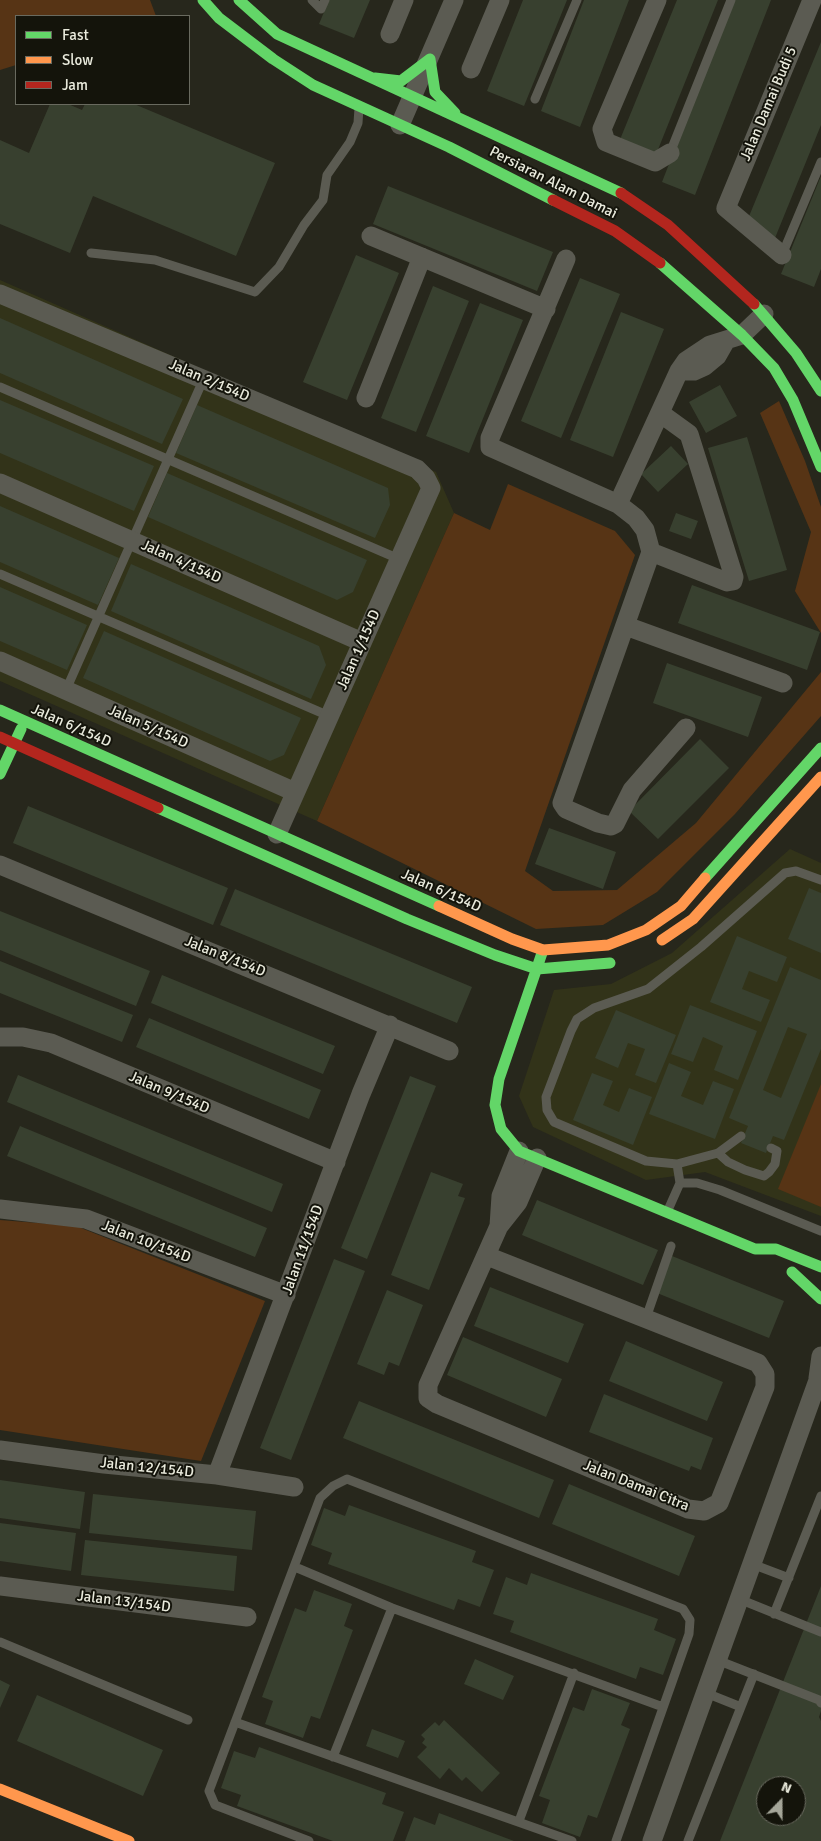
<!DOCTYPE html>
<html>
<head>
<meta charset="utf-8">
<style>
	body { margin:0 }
	#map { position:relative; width:821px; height:1841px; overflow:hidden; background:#27271c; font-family:Signika,sans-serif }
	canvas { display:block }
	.legend { position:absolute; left:15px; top:15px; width:175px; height:90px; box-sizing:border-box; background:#14140b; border:1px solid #696a5f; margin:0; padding:6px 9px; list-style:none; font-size:15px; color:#e9eadc }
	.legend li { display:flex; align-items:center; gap:10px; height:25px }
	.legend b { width:25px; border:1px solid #696a5f }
	.north { position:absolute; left:756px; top:1776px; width:50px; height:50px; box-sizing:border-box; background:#14140b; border:1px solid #696a5f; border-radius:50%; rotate:22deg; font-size:14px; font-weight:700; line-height:20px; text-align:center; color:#e9eadc }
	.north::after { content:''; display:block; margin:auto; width:18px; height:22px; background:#a5a699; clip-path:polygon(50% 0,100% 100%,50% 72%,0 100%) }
</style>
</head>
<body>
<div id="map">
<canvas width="821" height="1841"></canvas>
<ul class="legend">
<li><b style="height:6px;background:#63d668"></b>Fast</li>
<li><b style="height:6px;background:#ff974d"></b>Slow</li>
<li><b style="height:6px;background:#b3261e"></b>Jam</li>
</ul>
<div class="north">N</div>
</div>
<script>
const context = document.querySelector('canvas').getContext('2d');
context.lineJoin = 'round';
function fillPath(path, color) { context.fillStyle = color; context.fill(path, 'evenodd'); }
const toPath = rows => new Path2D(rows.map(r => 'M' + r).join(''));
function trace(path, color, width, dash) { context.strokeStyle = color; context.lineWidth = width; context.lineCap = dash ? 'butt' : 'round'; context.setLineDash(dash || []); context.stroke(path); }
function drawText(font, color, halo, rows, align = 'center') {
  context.font = font + ' Signika,sans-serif'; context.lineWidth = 4; context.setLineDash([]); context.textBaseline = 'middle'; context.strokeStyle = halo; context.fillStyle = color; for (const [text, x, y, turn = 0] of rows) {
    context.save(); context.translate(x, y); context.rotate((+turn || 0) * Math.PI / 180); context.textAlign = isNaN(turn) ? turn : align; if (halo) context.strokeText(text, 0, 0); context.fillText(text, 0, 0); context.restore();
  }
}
fillPath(toPath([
	[0,280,436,472,454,513,317,821,0,681],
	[790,849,821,863,821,1216,705,1172,646,1180,533,1127,519,1096,554,990,611,984,672,953]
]), '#323319');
fillPath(toPath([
	[0,0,150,0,156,16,16,16,16,65,0,70],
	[779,401,805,461,821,507,821,633,795,591,811,532,760,413],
	[508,484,615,531,635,555,525,871,553,891,617,890,696,823,821,672,821,716,735,814,657,892,603,925,536,929,317,821,454,513,490,530],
	[821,1084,821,1207,778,1189],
	[0,1220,76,1226,265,1301,201,1461,0,1430]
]), '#573415');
fillPath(toPath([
	[329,0,370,0,354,38,319,24],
	[523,0,567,0,524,106,487,91],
	[584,0,629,0,580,127,541,111],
	[677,0,718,0,655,157,619,142],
	[733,0,771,0,695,195,662,182],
	[821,42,821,125,775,238,745,226],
	[50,104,68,104,82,110,85,104,134,104,275,163,236,256,93,196,70,253,0,224,0,140,29,153],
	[821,176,821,269,814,287,781,274],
	[388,186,553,252,537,291,373,224],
	[356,255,399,273,347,400,303,382],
	[580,278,620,294,561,438,521,421],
	[433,286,469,301,416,432,381,418],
	[480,303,523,320,469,453,426,436],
	[621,312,664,329,613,457,570,440],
	[0,318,183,399,162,444,0,373],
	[720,385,737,416,706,433,689,402],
	[0,400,154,466,134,511,0,453],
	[197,405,388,488,390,505,375,538,176,453],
	[747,437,787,570,749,581,708,448],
	[671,446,688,464,658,492,641,474],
	[167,473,367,560,353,592,337,600,148,517],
	[0,506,119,558,98,605,0,562],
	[676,513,698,521,691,539,669,531],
	[131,564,319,646,326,665,311,699,111,611],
	[692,585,820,632,807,670,678,623],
	[0,587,87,625,67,670,0,641],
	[104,631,301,718,284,755,270,761,83,678],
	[667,663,762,697,748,737,653,703],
	[700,739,729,768,658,839,629,811],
	[28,806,228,888,213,925,13,843],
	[549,828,616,852,603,889,535,864],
	[809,888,821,893,821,953,788,939],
	[235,889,472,987,457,1023,220,925],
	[0,911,150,971,136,1006,0,950],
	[737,936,787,957,777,982,749,971,742,989,770,1000,761,1022,710,1002],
	[0,961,133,1015,122,1042,0,993],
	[790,967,821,980,821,1049,784,1140,773,1136,766,1153,741,1143,748,1126,729,1118],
	[788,1027,807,1034,781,1098,763,1090],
	[162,975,335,1046,323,1074,151,1003],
	[690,1005,757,1031,738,1080,714,1070,723,1046,703,1037,693,1062,671,1054],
	[616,1010,676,1035,656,1083,635,1075,645,1049,628,1043,618,1068,595,1058],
	[149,1018,321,1090,309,1119,136,1047],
	[669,1063,691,1072,681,1096,703,1105,713,1081,734,1089,715,1139,649,1114],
	[592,1073,613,1081,603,1105,619,1112,629,1088,652,1097,633,1145,573,1120],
	[18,1075,283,1184,272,1212,7,1102],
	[410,1076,436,1086,367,1259,341,1248],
	[20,1126,267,1228,255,1257,7,1156],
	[431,1172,463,1184,458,1196,465,1198,429,1290,391,1275],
	[537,1200,658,1250,643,1285,522,1235],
	[672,1256,784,1301,769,1338,657,1293],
	[334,1259,365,1271,291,1460,260,1448],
	[490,1287,584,1324,568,1363,474,1326],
	[387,1290,423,1305,399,1366,389,1362,384,1375,357,1364],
	[463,1337,562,1379,546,1417,447,1375],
	[626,1341,723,1382,707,1421,609,1381],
	[604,1394,713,1438,701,1470,691,1466,689,1471,589,1432],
	[359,1401,554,1480,539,1518,343,1438],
	[0,1480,85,1492,80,1529,0,1518],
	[569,1484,695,1536,679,1576,552,1524],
	[93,1494,256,1511,252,1550,89,1533],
	[349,1505,476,1551,472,1562,494,1570,480,1607,458,1599,454,1610,328,1564,332,1553,311,1545,324,1508,345,1516],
	[0,1523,76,1533,71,1571,0,1561],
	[85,1540,237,1556,234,1591,81,1575],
	[531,1573,658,1619,654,1630,676,1639,663,1675,640,1667,636,1679,510,1632,514,1621,493,1614,506,1577,527,1585],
	[821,1586,821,1711,819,1717,821,1721,821,1841,720,1841],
	[766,1786,796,1786,796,1816,766,1816],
	[314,1590,352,1604,344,1626,353,1630,320,1719,311,1716,303,1738,265,1724,273,1701,262,1697,295,1608,306,1612],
	[475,1659,514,1676,503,1700,464,1684],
	[0,1680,10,1685,0,1708],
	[592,1689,630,1703,621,1725,630,1729,597,1818,588,1815,580,1837,542,1823,550,1800,539,1796,573,1707,584,1711],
	[37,1695,163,1750,143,1796,17,1741],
	[444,1720,500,1773,482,1792,466,1777,462,1781,449,1768,440,1779,417,1757,427,1747,422,1743,425,1739,421,1735,435,1722,439,1726],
	[372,1729,405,1741,398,1758,366,1746],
	[259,1747,386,1793,382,1804,404,1812,393,1841,333,1841,237,1806,241,1795,221,1788,234,1751,255,1758],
	[439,1813,514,1841,405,1841,414,1817,435,1825]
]), '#38402f');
trace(toPath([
	[312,0,321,9,325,0],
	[535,99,577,0],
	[670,153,731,0],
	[91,253,155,260,255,292,279,267,304,225,323,200,327,175,350,142,358,123,359,108],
	[782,255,821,162],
	[0,387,399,559],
	[0,574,329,716],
	[66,690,204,378],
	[741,1136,718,1153,728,1162,745,1170,764,1176,769,1172,775,1164,777,1151,771,1148],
	[677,1164,718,1153],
	[680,1183,677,1164,646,1161,554,1122,547,1110,546,1097,571,1031,577,1019,594,1008,648,989,701,947,785,873,796,871,821,880],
	[668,1210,680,1183,697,1183,720,1190,821,1231],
	[646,1318,671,1246],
	[752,1564,789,1578],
	[295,1567,392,1608,663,1707],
	[739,1599,821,1632],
	[774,1614,821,1496],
	[0,1642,188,1720],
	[717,1660,819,1700,821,1703],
	[706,1693,741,1707],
	[235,1722,572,1841],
	[333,1757,392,1608],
	[519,1821,574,1673],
	[309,1841,215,1805,209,1791,320,1498,333,1486,347,1479,683,1609,690,1620,689,1634,616,1841],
	[688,1841,754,1674]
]), '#5b5b52', 9);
trace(toPath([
	[657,0,602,129,606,142,655,162,670,153],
	[390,34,404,0],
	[471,69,500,0],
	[400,125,454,0],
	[371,236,546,309],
	[782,255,726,208,812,0],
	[566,259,490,438,490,447,618,504,636,518,645,530,651,552,562,803,566,809,598,823,611,826,615,824,632,790,686,728],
	[0,294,417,469,426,478,431,488,277,834],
	[679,371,694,371,705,366,717,356,725,342],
	[366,398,422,257],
	[0,483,362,642],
	[618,504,679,371,686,361,710,345,742,335,764,314],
	[651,552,727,582,733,581,734,577,689,434,660,413],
	[626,626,783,683],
	[0,661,295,792],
	[0,865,449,1051],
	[0,1037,23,1037,51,1043,336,1162],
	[0,1209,86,1219,286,1295],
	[499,1226,518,1202,537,1158],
	[487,1256,758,1363,765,1374,765,1387,719,1503,704,1511,688,1509,437,1404,428,1398,428,1385,499,1226,501,1196,519,1151],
	[818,1378,821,1356],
	[0,1450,104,1464,217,1475,294,1487],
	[217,1475,361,1094,390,1025],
	[0,1586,247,1617],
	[652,1841,821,1372]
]), '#5b5b52', 19);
trace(toPath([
	[203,0,219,18,273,59,313,85,449,147,553,200],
	[239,0,277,34,621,193],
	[375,78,401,81,430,59,435,92,455,113],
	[660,263,742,335,774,368,793,400,821,467],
	[754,304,796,353,821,391],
	[0,710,439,906],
	[0,774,21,729],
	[158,808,407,919,495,955,537,969,610,963],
	[705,878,821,748],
	[542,953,499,1079,495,1105,501,1129,519,1151,755,1249,776,1249,821,1267],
	[792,1272,821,1299]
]), '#63d668', 11);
trace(toPath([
	[439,906,512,939,543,950,608,945,646,930,681,906,705,878],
	[662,940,693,919,821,777],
	[0,1789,129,1841]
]), '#ff974d', 11);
trace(toPath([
	[621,193,668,225,754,304],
	[553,200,615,231,660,263],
	[0,737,158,808]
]), '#b3261e', 11);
drawText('15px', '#e9eadc', '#14140b', [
	["Jalan Damai Budi 5",769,104,-67],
	["Persiaran Alam Damai",553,183,27],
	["Jalan 2/154D",209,381,23],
	["Jalan 4/154D",181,562,24],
	["Jalan 1/154D",359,650,-66],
	["Jalan 6/154D",71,726,24],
	["Jalan 5/154D",148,727,24],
	["Jalan 6/154D",441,891,24],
	["Jalan 8/154D",225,957,22],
	["Jalan 9/154D",169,1093,23],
	["Jalan 10/154D",146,1242,21],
	["Jalan 11/154D",303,1250,-70],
	["Jalan 12/154D",147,1468,6],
	["Jalan Damai Citra",636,1486,22],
	["Jalan 13/154D",124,1602,7]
]);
</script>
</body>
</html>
